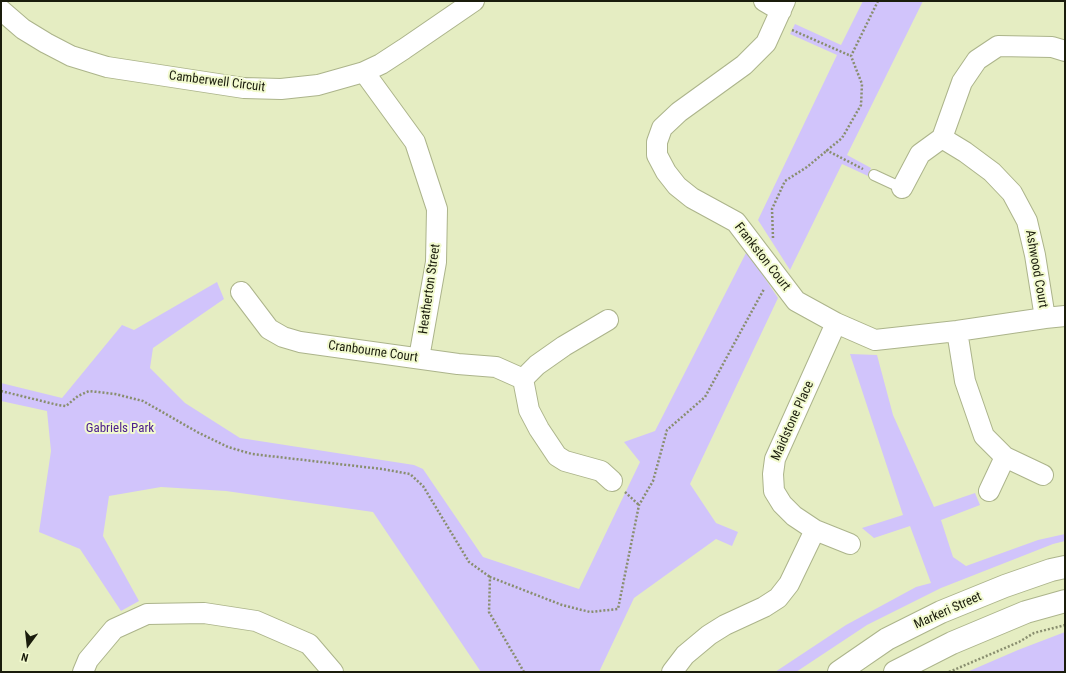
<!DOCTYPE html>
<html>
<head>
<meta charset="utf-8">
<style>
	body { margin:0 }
	#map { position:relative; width:1066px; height:673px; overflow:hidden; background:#e5edc2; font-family:"Roboto Condensed",sans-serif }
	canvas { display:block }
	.frame { position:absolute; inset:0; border:2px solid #1a1c0c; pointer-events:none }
	.north { position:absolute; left:8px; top:625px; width:40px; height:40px; -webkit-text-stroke:3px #f2facf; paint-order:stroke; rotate:195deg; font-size:11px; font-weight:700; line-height:16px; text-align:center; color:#1a1c0c }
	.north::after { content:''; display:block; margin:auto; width:14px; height:18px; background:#1a1c0c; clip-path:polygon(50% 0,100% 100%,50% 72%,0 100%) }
</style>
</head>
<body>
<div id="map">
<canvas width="1066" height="673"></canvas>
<div class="frame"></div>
<div class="north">N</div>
</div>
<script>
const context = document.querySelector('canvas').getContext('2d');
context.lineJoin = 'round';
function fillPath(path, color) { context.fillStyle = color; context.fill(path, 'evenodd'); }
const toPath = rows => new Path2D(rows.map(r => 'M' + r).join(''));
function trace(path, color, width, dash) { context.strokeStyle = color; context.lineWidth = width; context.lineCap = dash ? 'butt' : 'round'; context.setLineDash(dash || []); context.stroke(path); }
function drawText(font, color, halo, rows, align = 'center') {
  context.font = font + ' "Roboto Condensed",sans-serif'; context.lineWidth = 4; context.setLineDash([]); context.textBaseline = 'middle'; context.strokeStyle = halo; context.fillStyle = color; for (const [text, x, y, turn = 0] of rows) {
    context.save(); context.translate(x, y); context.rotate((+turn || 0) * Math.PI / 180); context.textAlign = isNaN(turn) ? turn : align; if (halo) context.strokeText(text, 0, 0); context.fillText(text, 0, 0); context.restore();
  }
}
fillPath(toPath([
	[863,1,923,1,847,155,871,168,868,176,842,164,790,270,758,220,837,55,790,34,795,24,841,45],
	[747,251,778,298,690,484,716,523,738,532,732,546,716,539,634,598,599,672,481,672,373,512,226,491,161,487,109,496,103,536,139,601,121,611,80,549,39,532,51,451,47,411,1,401,1,383,62,398,122,325,134,330,217,282,224,299,153,348,150,368,185,403,240,438,414,465,423,469,483,557,579,589,640,462,624,442,655,431],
	[850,354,877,355,893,415,934,507,975,493,980,505,941,520,953,557,966,566,1038,540,1065,534,1065,541,1053,544,941,588,867,625,796,672,775,672,846,625,916,587,931,583,910,526,874,538,862,528,903,515],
	[1065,632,1065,672,967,672,1018,650]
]), '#d1c4fb');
const lane = toPath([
	[874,175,902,188]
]);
const street = toPath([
	[764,1,781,11],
	[785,1,766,43,744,65,679,112,662,128,657,142,657,155,666,172,677,186,692,198,736,222,796,301,836,323,875,340,957,331,1045,318,1065,316],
	[1,10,23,29,46,43,71,56,107,67,244,88,281,89,318,85,364,72,381,64,404,49,474,1],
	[364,72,415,142,437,209,436,262,419,358],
	[942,138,965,152,992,172,1012,193,1027,221,1035,255,1045,318],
	[902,188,920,154,942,138,962,82,977,60,998,46,1052,47,1065,51],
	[241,292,269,329,283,337,300,342,458,364,496,367,523,379],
	[836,323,775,459,773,474,774,491,782,504,794,516,815,530,850,544],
	[957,331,965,381,984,436,1005,457,1043,475],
	[523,379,529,410,539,429,557,456,565,461,601,471,612,481],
	[523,379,537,365,564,346,608,320],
	[989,491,1005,457],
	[83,672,88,660,114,629,147,614,204,613,256,621,309,644,333,672],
	[672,672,685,655,709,635,725,625,764,607,778,598,789,584,815,530]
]);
const secondary = toPath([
	[839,672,887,639,941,612,1005,586,1051,570,1065,567],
	[895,672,952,643,1026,612,1065,601]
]);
trace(lane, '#acb48b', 12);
trace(street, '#acb48b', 22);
trace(secondary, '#acb48b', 24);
trace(toPath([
	[792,30,851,56],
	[826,150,863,169],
	[773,238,772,209,785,181,807,167,842,138,861,105,862,84,851,56,878,1],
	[1,391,58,405,66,406,78,396,89,391,115,394,143,401,199,433,228,447,252,454,382,469,410,474,423,486,469,562,490,577],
	[625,492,639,505],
	[524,672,489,612,490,577,562,605,590,612,618,609,639,505,653,481,667,430,705,397,764,289],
	[949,672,1019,642,1034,633,1065,625]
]), '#898e6f', 2.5, [2, 2]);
trace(lane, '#fff', 10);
trace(street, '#fff', 20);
trace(secondary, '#fff', 22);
drawText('13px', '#1a1c0c', '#f2facf', [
	["Camberwell Circuit",217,82,7],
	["Frankston Court",762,257,52],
	["Ashwood Court",1036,269,80],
	["Heatherton Street",430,289,-82],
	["Cranbourne Court",373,352,8],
	["Maidstone Place",793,421,-66],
	["Markeri Street",948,611,-24]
]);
drawText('13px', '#4d208d', '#f2facf', [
	["Gabriels Park",120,429]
]);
</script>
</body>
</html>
